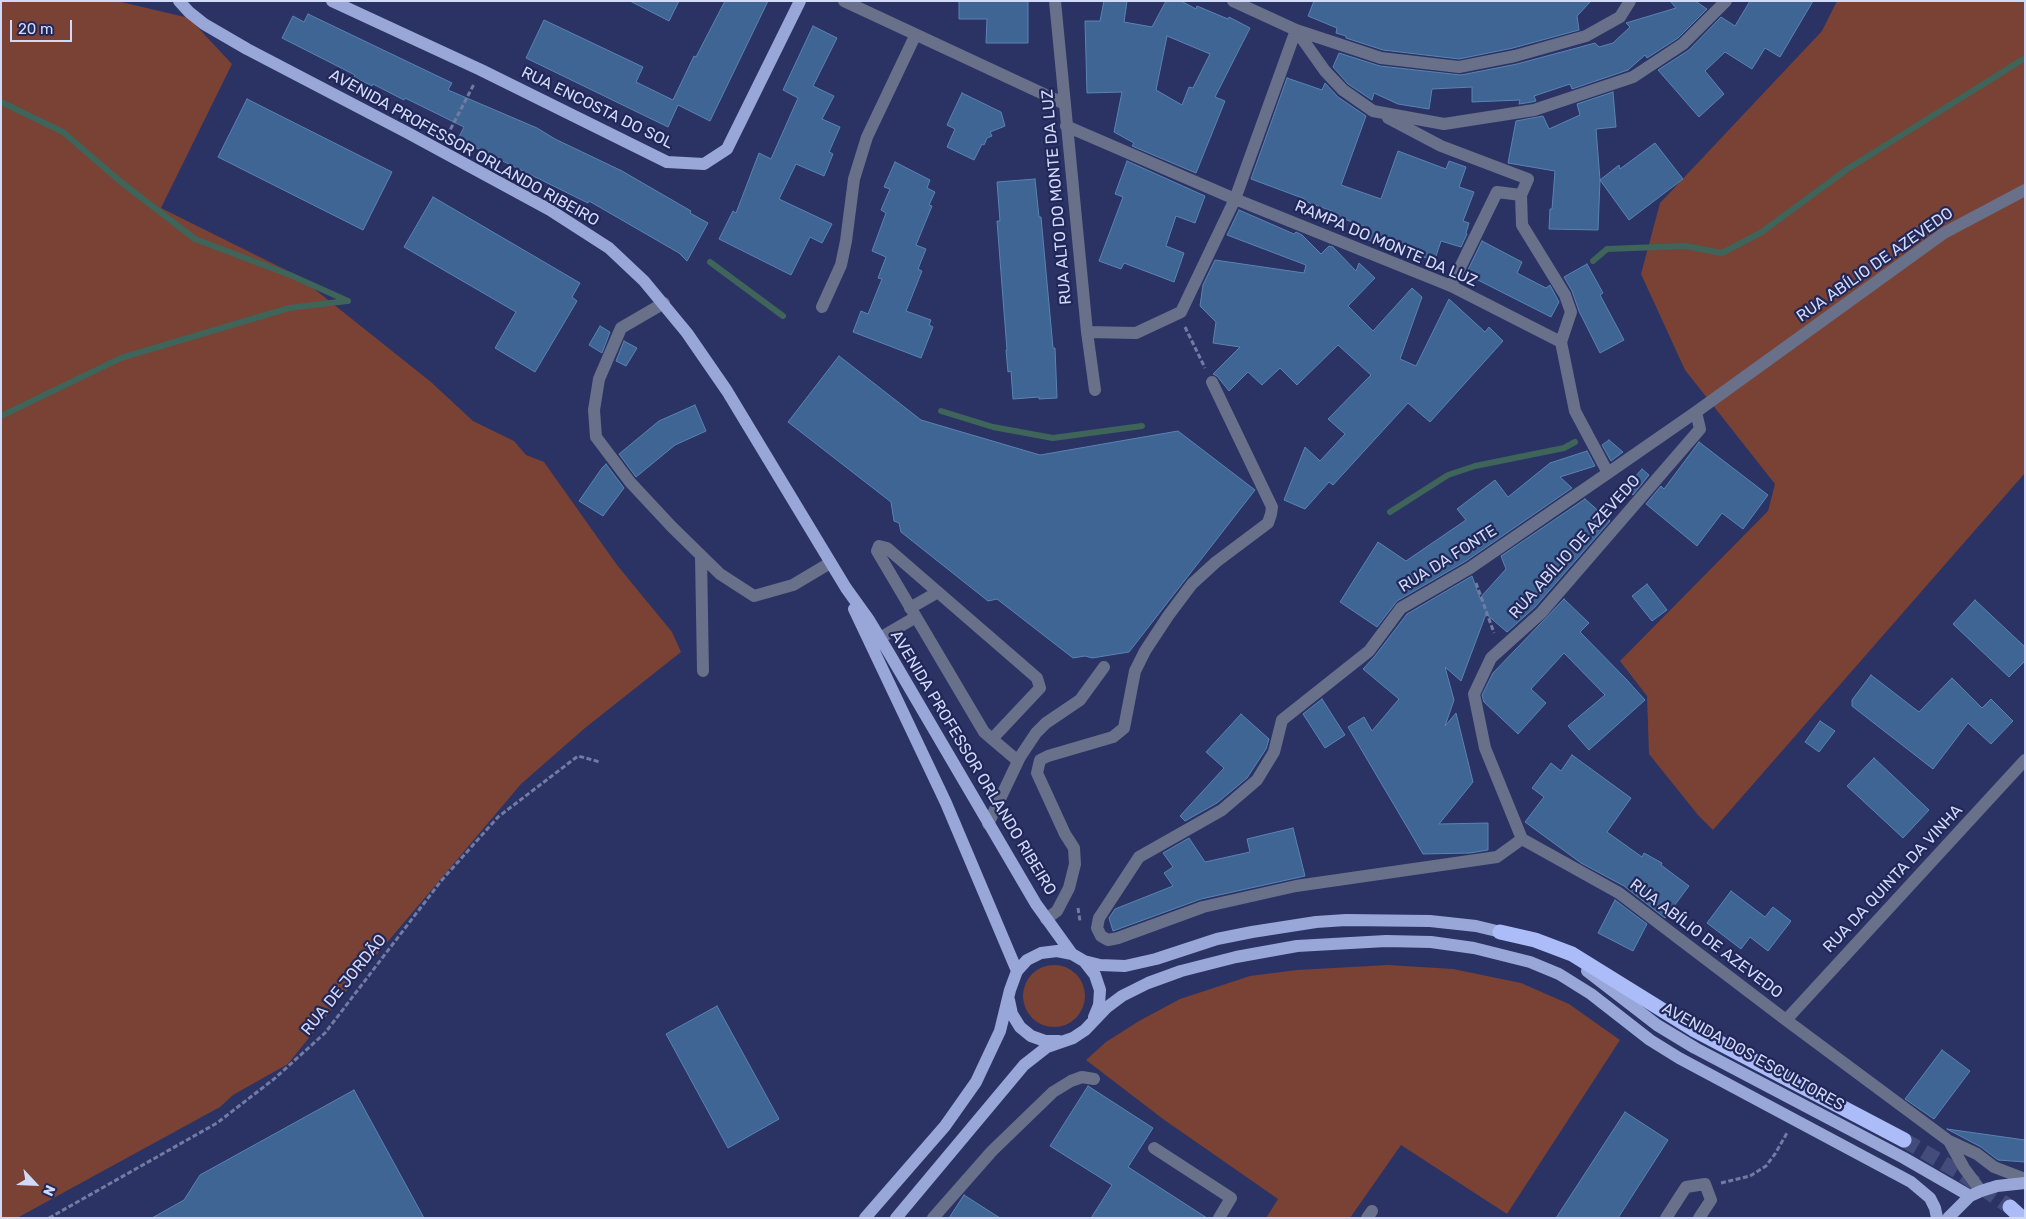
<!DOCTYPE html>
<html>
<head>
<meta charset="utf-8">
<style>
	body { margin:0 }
	#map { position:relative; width:2026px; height:1219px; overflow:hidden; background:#2a3364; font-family:Rubik,sans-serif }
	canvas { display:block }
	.frame { position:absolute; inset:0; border:2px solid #d2daf9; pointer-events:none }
	.north { position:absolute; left:10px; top:1159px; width:50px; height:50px; -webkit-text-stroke:4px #212859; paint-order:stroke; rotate:115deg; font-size:14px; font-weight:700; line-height:20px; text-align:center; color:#d2daf9 }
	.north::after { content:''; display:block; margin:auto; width:18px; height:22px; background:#d2daf9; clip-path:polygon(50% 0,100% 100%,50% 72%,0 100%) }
	.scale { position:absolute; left:10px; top:20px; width:62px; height:22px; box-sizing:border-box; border:2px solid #d2daf9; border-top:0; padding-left:6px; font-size:15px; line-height:18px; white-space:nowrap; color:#d2daf9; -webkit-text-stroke:4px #212859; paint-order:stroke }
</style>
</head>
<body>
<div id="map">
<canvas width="2026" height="1219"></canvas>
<div class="frame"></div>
<div class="north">N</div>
<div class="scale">20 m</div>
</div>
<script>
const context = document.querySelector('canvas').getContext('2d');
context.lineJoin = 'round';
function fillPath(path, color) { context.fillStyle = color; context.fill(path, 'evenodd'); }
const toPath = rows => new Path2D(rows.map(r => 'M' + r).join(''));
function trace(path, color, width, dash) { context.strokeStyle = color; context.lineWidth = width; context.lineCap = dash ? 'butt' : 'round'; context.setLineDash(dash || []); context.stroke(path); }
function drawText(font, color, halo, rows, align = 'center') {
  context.font = font + ' Rubik,sans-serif'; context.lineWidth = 4.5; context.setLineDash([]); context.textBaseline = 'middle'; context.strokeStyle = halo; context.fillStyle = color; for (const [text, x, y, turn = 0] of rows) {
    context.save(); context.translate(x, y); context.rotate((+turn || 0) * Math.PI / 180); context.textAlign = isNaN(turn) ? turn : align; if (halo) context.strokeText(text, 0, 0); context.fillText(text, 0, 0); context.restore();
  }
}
fillPath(toPath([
	[1,1,117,1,189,18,232,64,161,208,298,276,431,382,473,421,514,441,526,455,544,462,617,565,672,632,681,652,585,728,521,784,352,984,288,1064,233,1095,220,1107,17,1218,1,1218],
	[1837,1,2025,1,2025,473,1713,830,1698,815,1649,754,1647,696,1620,661,1768,511,1775,484,1685,370,1641,274,1660,203,1822,31],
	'1023 996a31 31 0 1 1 62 0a31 31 0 1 1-62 0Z',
	[1388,965,1453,969,1521,983,1569,1004,1620,1040,1507,1214,1401,1145,1350,1218,1266,1218,1278,1199,1163,1119,1086,1060,1106,1042,1139,1021,1180,999,1250,976,1297,970]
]), '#7a4135');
trace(toPath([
	[1,102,63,132,121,182,195,239,290,275,348,301],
	[1593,261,1607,249,1685,246,1722,253,1762,232,1846,170,2025,58],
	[710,262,783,316],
	[941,411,993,427,1053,438,1142,426],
	[1,416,121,358,289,308,347,301],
	[1390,512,1448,475,1475,466,1564,448,1575,442]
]), '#3f6459', 6);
const building = toPath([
	[630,1,679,1,669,21,630,1],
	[725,1,768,1,710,121,678,105,668,127,526,58,544,20,643,67,636,82,673,100,694,56,696,57,725,1],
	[959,1,1028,1,1028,43,986,43,987,19,959,19,959,1],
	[1104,1,1127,1,1124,22,1152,27,1166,1,1181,1,1196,9,1197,6,1228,19,1229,17,1250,28,1215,97,1225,101,1196,173,1132,146,1134,143,1114,132,1122,92,1087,93,1085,21,1100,21,1104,1],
	[1167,36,1210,54,1193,88,1189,87,1182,105,1156,90,1167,36],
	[1314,1,1591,1,1577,16,1579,30,1513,48,1459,59,1383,50,1346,38,1346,36,1336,33,1337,28,1308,16,1314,1],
	[1670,1,1695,1,1707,9,1678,38,1647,58,1645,55,1628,70,1572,89,1570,84,1534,96,1536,101,1532,102,1519,104,1520,100,1472,102,1472,87,1432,89,1429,109,1398,104,1374,93,1372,100,1348,84,1333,67,1339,53,1380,66,1461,75,1517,64,1595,43,1599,47,1613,43,1630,27,1626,23,1676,8,1670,1],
	[1750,1,1813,1,1780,57,1765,48,1752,69,1725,52,1705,71,1724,94,1699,117,1658,70,1689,50,1721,17,1735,26,1750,1],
	[308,14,452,83,448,90,537,128,555,139,622,171,691,211,690,213,708,223,687,261,679,253,589,201,588,203,458,139,464,127,405,98,404,100,373,84,372,86,354,77,355,75,282,38,293,16,304,22,308,14],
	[813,26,837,38,813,86,834,96,822,119,840,127,829,152,833,154,824,176,796,164,779,199,832,224,822,243,810,237,791,275,719,239,733,211,736,213,759,153,771,159,798,98,783,90,813,26],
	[1287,78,1322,90,1325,83,1338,97,1366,116,1341,185,1381,199,1398,151,1446,169,1449,161,1466,167,1459,187,1474,192,1463,221,1469,223,1466,233,1467,234,1461,247,1441,241,1434,262,1402,246,1398,251,1368,240,1371,229,1331,214,1332,211,1304,201,1305,199,1251,179,1287,78],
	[1613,92,1616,127,1596,129,1600,180,1619,165,1620,169,1655,143,1683,179,1629,220,1600,180,1598,230,1549,229,1550,209,1552,209,1555,171,1508,163,1516,121,1543,116,1549,129,1580,115,1577,104,1613,92],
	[962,93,1001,112,1005,126,990,132,992,136,987,138,984,145,982,144,974,160,947,147,955,129,947,125,962,93],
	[247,99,392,172,363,230,218,157,247,99],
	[1127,161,1205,196,1195,223,1176,216,1166,246,1184,253,1174,282,1124,263,1121,269,1099,261,1123,197,1115,194,1127,161],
	[895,162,930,180,927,188,935,192,929,205,932,206,916,245,926,249,918,269,922,271,906,311,931,320,929,325,933,327,921,358,853,332,861,311,868,314,882,279,878,278,886,257,872,251,886,213,881,210,890,189,884,187,895,162],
	[1035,179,1039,217,1041,217,1053,348,1055,348,1057,398,1039,399,1039,397,1013,399,1011,371,1008,372,1006,350,1007,350,997,221,1000,221,997,182,1035,179],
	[433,197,580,283,572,297,577,301,535,372,495,348,516,312,404,247,433,197],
	[1239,210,1294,234,1296,232,1302,235,1321,254,1329,246,1333,247,1356,271,1359,263,1375,278,1348,306,1373,331,1412,288,1422,297,1400,359,1416,366,1449,299,1485,332,1489,327,1503,341,1430,422,1408,403,1333,485,1329,482,1305,509,1284,500,1305,447,1320,461,1345,434,1328,419,1371,375,1338,345,1297,385,1280,368,1262,385,1248,372,1229,391,1217,376,1213,374,1240,347,1213,343,1216,322,1200,306,1203,285,1215,260,1304,273,1306,265,1227,235,1239,210],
	[1482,241,1522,262,1517,273,1546,288,1550,285,1559,302,1551,317,1466,274,1482,241],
	[1587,264,1603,293,1600,295,1624,340,1600,353,1579,311,1572,291,1564,277,1587,264],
	[600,326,610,332,602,353,589,345,600,326],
	[624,341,637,348,626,366,616,361,624,341],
	[839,356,921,420,1040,455,1178,431,1255,490,1129,652,1092,658,1085,656,1073,658,997,599,988,601,901,532,899,523,894,521,891,502,788,422,839,356],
	[695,405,706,431,675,445,636,477,619,454,659,421,695,405],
	[1609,440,1623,452,1611,461,1602,445,1609,440],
	[1699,442,1768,495,1743,529,1722,513,1697,546,1646,504,1661,486,1664,489,1699,442],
	[1587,451,1595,466,1560,477,1572,488,1466,561,1397,601,1377,627,1340,602,1378,542,1406,561,1466,520,1457,509,1495,480,1508,497,1550,463,1587,451],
	[606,464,624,488,603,516,579,501,602,468,606,464],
	[1642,469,1649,475,1633,495,1625,488,1642,469],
	[1585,499,1610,521,1535,607,1507,632,1486,614,1461,681,1445,667,1454,700,1445,726,1456,713,1473,782,1439,824,1488,823,1488,850,1470,853,1423,854,1348,727,1364,717,1372,731,1399,699,1363,669,1375,656,1407,614,1472,576,1480,598,1506,569,1501,556,1585,499],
	[1647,584,1667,610,1652,621,1632,596,1647,584],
	[1564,599,1589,623,1580,632,1626,679,1645,700,1589,750,1568,726,1605,695,1564,653,1531,689,1546,703,1518,734,1484,702,1482,695,1493,673,1564,599],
	[1975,600,2025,647,2025,661,2009,677,1953,624,1975,600],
	[1871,675,1919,712,1952,678,1982,708,1991,699,2013,721,1991,744,1968,723,1933,769,1852,706,1852,700,1871,675],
	[1322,699,1345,735,1325,748,1303,714,1322,699],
	[1241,714,1269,739,1266,749,1247,778,1217,803,1185,821,1180,816,1224,768,1206,752,1241,714],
	[1820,721,1835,731,1819,752,1805,742,1820,721],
	[1572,755,1631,798,1607,832,1642,857,1644,853,1662,863,1661,865,1689,886,1665,918,1624,886,1581,863,1525,822,1544,797,1532,788,1551,763,1561,771,1572,755],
	[1874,758,1929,810,1903,838,1847,786,1874,758],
	[1293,828,1305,876,1201,899,1113,931,1109,918,1115,909,1173,886,1164,873,1173,867,1163,853,1189,838,1205,862,1250,852,1247,839,1293,828],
	[1731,891,1765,917,1773,907,1791,921,1768,951,1750,937,1741,949,1707,923,1731,891],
	[1615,900,1647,924,1633,951,1598,933,1615,900],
	[717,1006,779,1119,728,1148,666,1034,717,1006],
	[1942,1050,1970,1071,1934,1119,1905,1099,1942,1050],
	[1088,1086,1153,1128,1128,1167,1207,1218,1091,1218,1112,1185,1050,1146,1088,1086],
	[354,1090,424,1218,152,1218,184,1200,200,1175,354,1090],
	[1625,1112,1668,1140,1618,1218,1556,1218,1625,1112],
	[1947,1129,2025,1140,2025,1162,1998,1160,1981,1147,1947,1129],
	[964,1195,1000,1218,949,1218,964,1195]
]);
fillPath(building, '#3e6594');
trace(building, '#5a83b3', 1);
trace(toPath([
	[1904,1140,1962,1174,2010,1207]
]), '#434c7a', 15, [15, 8]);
trace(toPath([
	[447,136,474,84],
	[1185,327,1205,368],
	[1476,583,1494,633],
	[1078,908,1080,921],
	[1721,1183,1750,1176,1766,1166,1775,1154,1787,1133],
	[49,1218,217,1123,274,1079,325,1033,441,881,498,817,578,756,600,762]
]), '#727ba4', 3, [5, 2.5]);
trace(toPath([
	[844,1,1065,104],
	[1055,1,1087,332,1095,390],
	[1233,1,1296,30,1381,58,1459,67,1515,56,1586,36,1620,17,1630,1],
	[1296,30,1325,71,1343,90,1373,111,1444,124,1534,110,1633,77,1683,44,1726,1],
	[1388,118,1441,146,1528,179,1521,195,1522,225,1565,295,1571,312,1561,342],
	[1066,126,1235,199,1451,286,1561,342,1575,411,1608,473],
	[1451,286,1497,192,1521,195],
	[664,303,621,328,599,379,594,410,596,437,630,482,672,527,720,574,754,596,793,585,830,563],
	[822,307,841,265,846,241,854,179,867,137,915,36],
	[1087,332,1136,333,1181,312,1235,199,1296,30],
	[1696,412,1700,429,1541,613,1491,658,1474,694,1485,748,1522,839,1619,893,1786,1020,1949,1141,1977,1154,1994,1167,2025,1179],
	[879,546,887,548,1037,678,1040,688,992,739,984,732,877,551,879,546],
	[701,556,703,671],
	[910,608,938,592],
	[880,638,916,617],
	[992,739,1018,761],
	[988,824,1020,757,1036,733,1046,723,1080,700,1104,667],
	[1522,839,1497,857,1296,886,1203,907,1118,938,1108,940,1101,936,1097,928,1099,918,1139,857,1222,810,1257,780,1274,752,1282,720,1369,651,1401,608,1470,568,1608,473,1696,412,1944,233,2025,190],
	[1046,919,1057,911,1069,888,1075,864,1074,848,1065,834,1037,773,1040,760,1048,756,1113,737,1124,728,1135,671,1145,651,1168,616,1192,584,1216,562,1268,523,1271,514,1272,507,1212,382],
	[1786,1020,2025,760],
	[1949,1141,1964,1168,1981,1191],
	[1154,1148,1231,1198,1219,1218],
	[933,1218,992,1151,1053,1092,1071,1081,1082,1077,1094,1079],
	[1367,1218,1372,1211],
	[1666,1218,1686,1187,1705,1184,1711,1200,1699,1218]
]), '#697089', 12);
trace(toPath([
	[179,1,189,12,204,24,247,49,408,133,550,210,609,248,644,281,687,333,727,391,846,588,869,620,889,653,1036,904,1072,954],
	[332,1,481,70,667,162,704,164,727,149,800,1],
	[854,609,946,803,1017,971],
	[1084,961,1095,975,1100,990,1099,1005,1094,1017],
	[1587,971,1657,1025,1695,1048,1904,1158,1970,1196],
	[1009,1000,1012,1014,1020,1027,1031,1036,1045,1041,1059,1041],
	[865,1218,945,1126,976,1082,1000,1031,1010,990,1017,971,1027,960,1041,953,1057,951,1072,954,1084,961,1100,965,1125,966,1156,959,1217,939,1252,932,1316,922,1346,920,1430,921,1476,926,1509,934],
	[896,1218,1024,1065,1047,1047,1073,1038,1085,1030,1106,1008,1122,996,1148,983,1181,971,1236,957,1297,946,1386,941,1431,942,1474,948,1530,962,1559,974,1591,994,1650,1040,1679,1058,1911,1182,1930,1198,1935,1208,1937,1218],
	[1948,1218,1970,1196,1981,1191,1997,1186,2025,1183]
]), '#99a6d8', 12);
trace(toPath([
	[1500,932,1535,940,1572,954,1693,1029,1904,1140],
	[2010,1207,2022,1218]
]), '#acbcf8', 15);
drawText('16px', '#d2daf9', '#212859', [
	["RUA ENCOSTA DO SOL",597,108,26],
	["AVENIDA PROFESSOR ORLANDO RIBEIRO",464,148,29],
	["RUA ALTO DO MONTE DA LUZ",1057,197,-95],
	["RAMPA DO MONTE DA LUZ",1386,244,23],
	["RUA ABÍLIO DE AZEVEDO",1875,265,-35],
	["RUA ABÍLIO DE AZEVEDO",1575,547,-48],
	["RUA DA FONTE",1448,559,-32],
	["AVENIDA PROFESSOR ORLANDO RIBEIRO",973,763,59],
	["RUA DA QUINTA DA VINHA",1893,879,-47],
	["RUA ABÍLIO DE AZEVEDO",1706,939,37],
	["RUA DE JORDÃO",344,985,-51],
	["AVENIDA DOS ESCULTORES",1753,1057,29]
]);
</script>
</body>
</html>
